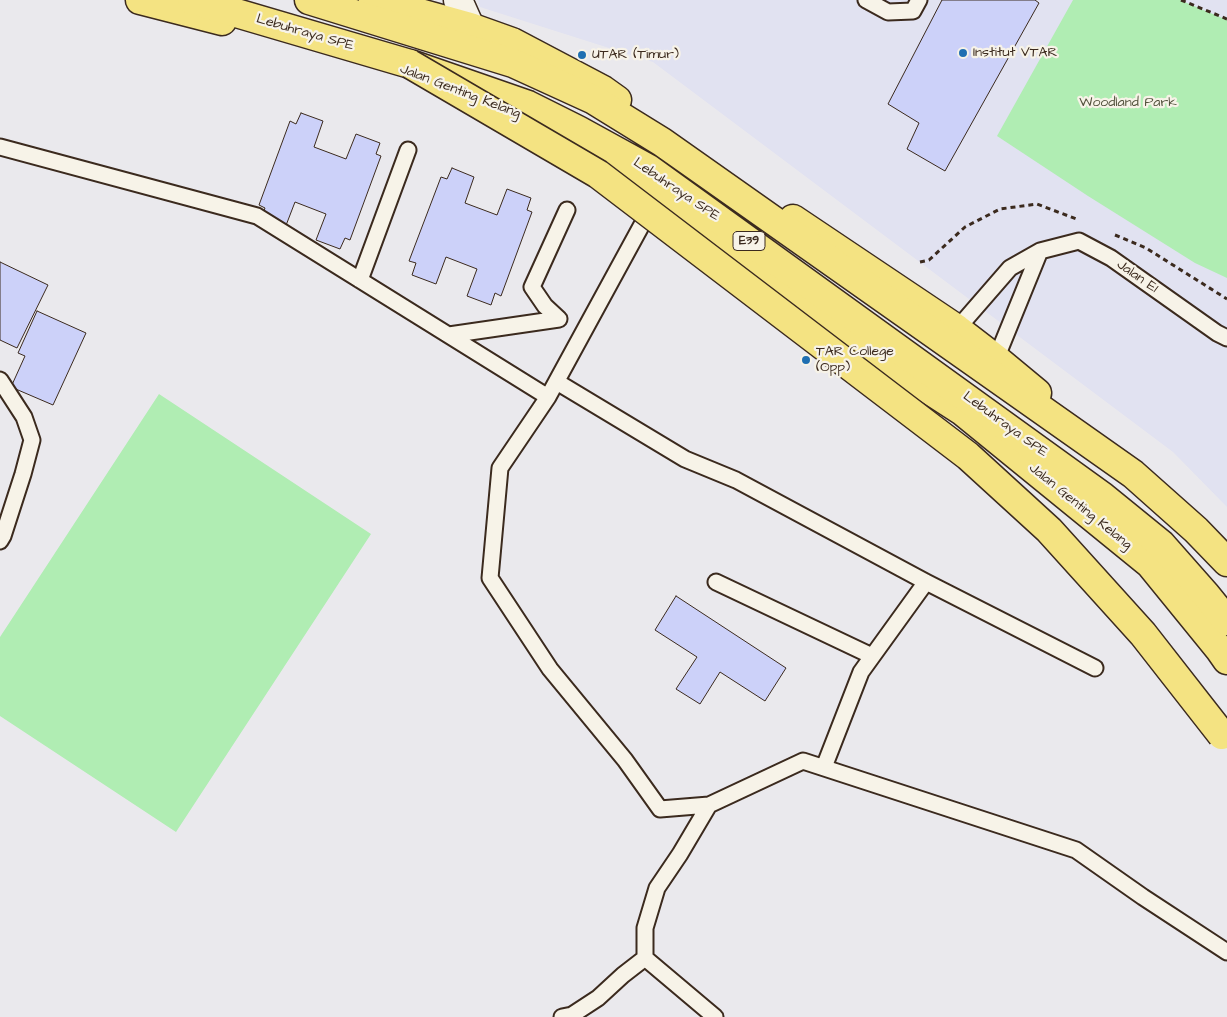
<!DOCTYPE html>
<html>
<head>
<meta charset="utf-8">
<style>
	body { margin:0 }
	canvas { display:block; background:#eae9ed }
</style>
</head>
<body>
<canvas width="1227" height="1017"></canvas>
<script>
const context = document.querySelector('canvas').getContext('2d');
context.lineJoin = 'round';
function fillPath(path, color) { context.fillStyle = color; context.fill(path, 'evenodd'); }
const toPath = rows => new Path2D(rows.map(r => 'M' + r).join(''));
function trace(path, color, width, dash) { context.strokeStyle = color; context.lineWidth = width; context.lineCap = dash ? 'butt' : 'round'; context.setLineDash(dash || []); context.stroke(path); }
function drawText(font, color, halo, rows, align = 'center') {
  context.font = font + ' "Architects Daughter",sans-serif'; context.lineWidth = 4.5; context.setLineDash([]); context.textBaseline = 'middle'; context.strokeStyle = halo; context.fillStyle = color; for (const [text, x, y, turn = 0] of rows) {
    context.save(); context.translate(x, y); context.rotate((+turn || 0) * Math.PI / 180); context.textAlign = isNaN(turn) ? turn : align; if (halo) context.strokeText(text, 0, 0); context.fillText(text, 0, 0); context.restore();
  }
}
fillPath(toPath([
	[478,0,1227,0,1227,507,1173,452,653,62,480,7]
]), '#e1e2f1');
fillPath(toPath([
	[1073,0,1180,0,1227,20,1227,278,1195,263,1088,196,997,136],
	[159,394,371,534,176,832,0,716,0,637]
]), '#b0edb3');
const building = toPath([
	[942,0,1035,0,1039,3,945,171,907,149,919,123,888,104,942,0],
	[301,113,323,121,314,147,346,159,356,134,380,143,376,154,381,156,350,240,345,238,340,249,316,240,326,214,295,202,285,228,261,219,265,208,259,205,290,121,296,124,301,113],
	[452,168,474,177,465,203,497,215,507,189,531,198,527,210,532,212,501,296,495,293,491,305,467,296,477,269,446,257,436,284,412,275,416,263,409,261,441,177,447,179,452,168],
	[0,262,48,285,17,348,0,340,0,262],
	[37,311,86,333,53,405,11,387,25,356,18,353,37,311],
	[676,596,786,668,765,701,720,672,700,704,676,689,697,657,655,630,676,596]
]);
fillPath(building, '#ccd1f9');
trace(building, '#3b2a1e', 1);
const lane = toPath([
	[866,0,888,12,913,11,919,0],
	[0,147,257,216,548,397,651,208],
	[360,280,408,150],
	[957,329,1010,268,1040,251,1079,241,1111,258,1217,333,1227,338],
	[449,335,559,319,545,306,532,287,567,210],
	[996,359,1040,251],
	[0,380,24,417,32,440,23,474,3,536,0,541],
	[557,382,685,459,736,480,926,582,1095,668],
	[548,397,500,468,490,578,550,669,625,760,660,809,709,805,803,761,1076,850,1143,897,1227,952],
	[716,582,872,656],
	[824,767,861,672,926,582],
	[709,805,680,854,657,888,645,928,645,958,715,1017],
	[562,1017,572,1015,598,998,623,975,645,958]
]);
const street = toPath([
	[458,0,470,27]
]);
const primary = toPath([
	[140,0,222,21],
	[373,0,470,27,512,42,603,90,617,100],
	[565,137,581,145,657,196,914,380,962,411,1150,564,1220,650,1227,660],
	[793,219,957,329,996,359,1037,393]
]);
const highway = toPath([
	[192,0,410,64,528,105,578,130,649,169,1102,496,1161,544,1206,595,1227,621],
	[309,0,513,63,594,100,662,142,1133,474,1196,530,1227,562]
]);
trace(lane, '#3b2a1e', 19);
trace(street, '#3b2a1e', 31);
trace(primary, '#3b2a1e', 31);
trace(highway, '#3b2a1e', 31);
trace(toPath([
	[1181,0,1227,19],
	[1115,235,1146,248,1227,299],
	[920,262,929,260,965,227,1000,209,1037,204,1079,220]
]), '#3b2a1e', 3, [5, 4]);
trace(lane, '#f7f3e8', 15);
trace(street, '#f7f3e8', 28);
trace(primary, '#f4e382', 28);
trace(highway, '#f4e382', 28);
const highwayBridge = toPath([
	[410,64,598,174,968,456,1049,530,1143,634,1222,735]
]);
trace(highwayBridge, '#3b2a1e', 31, []);
trace(highwayBridge, '#f4e382', 28);
for (const [x, y, r, color] of [
	[963,53,5,"#1f6fb2"],
	[582,55,5,"#1f6fb2"],
	[806,360,5,"#1f6fb2"]
]) { const dot = new Path2D(); dot.arc(x, y, r, 0, 2 * Math.PI); context.fillStyle = color; context.fill(dot); trace(dot, '#f7f3e8', 2); }
for (const [x, y, w] of [
	[749,241,32]
]) { const box = new Path2D(); box.roundRect(x - w / 2, y - 9.5, w, 19, 4); context.fillStyle = '#f7f3e8'; context.fill(box); trace(box, '#3b2a1e', 1); }
drawText('bold 12px', '#3b2a1e', null, [
	["E39",749,241]
]);
drawText('14px', '#3b2a1e', '#f7f3e8', [
	["Lebuhraya SPE",305,33,16],
	["Jalan Genting Kelang",460,92,21],
	["Lebuhraya SPE",676,190,34],
	["Jalan E1",1137,277,35],
	["Lebuhraya SPE",1005,425,36],
	["Jalan Genting Kelang",1080,507,39]
]);
drawText('14px', '#3b2a1e', '#f7f3e8', [
	["Institut VTAR",973,53],
	["UTAR (Timur)",592,55],
	["TAR College",816,352],
	["(Opp)",816,368]
], 'left');
drawText('14px', '#52513c', '#f7f3e8', [
	["Woodland Park",1128,103]
]);
</script>
</body>
</html>
